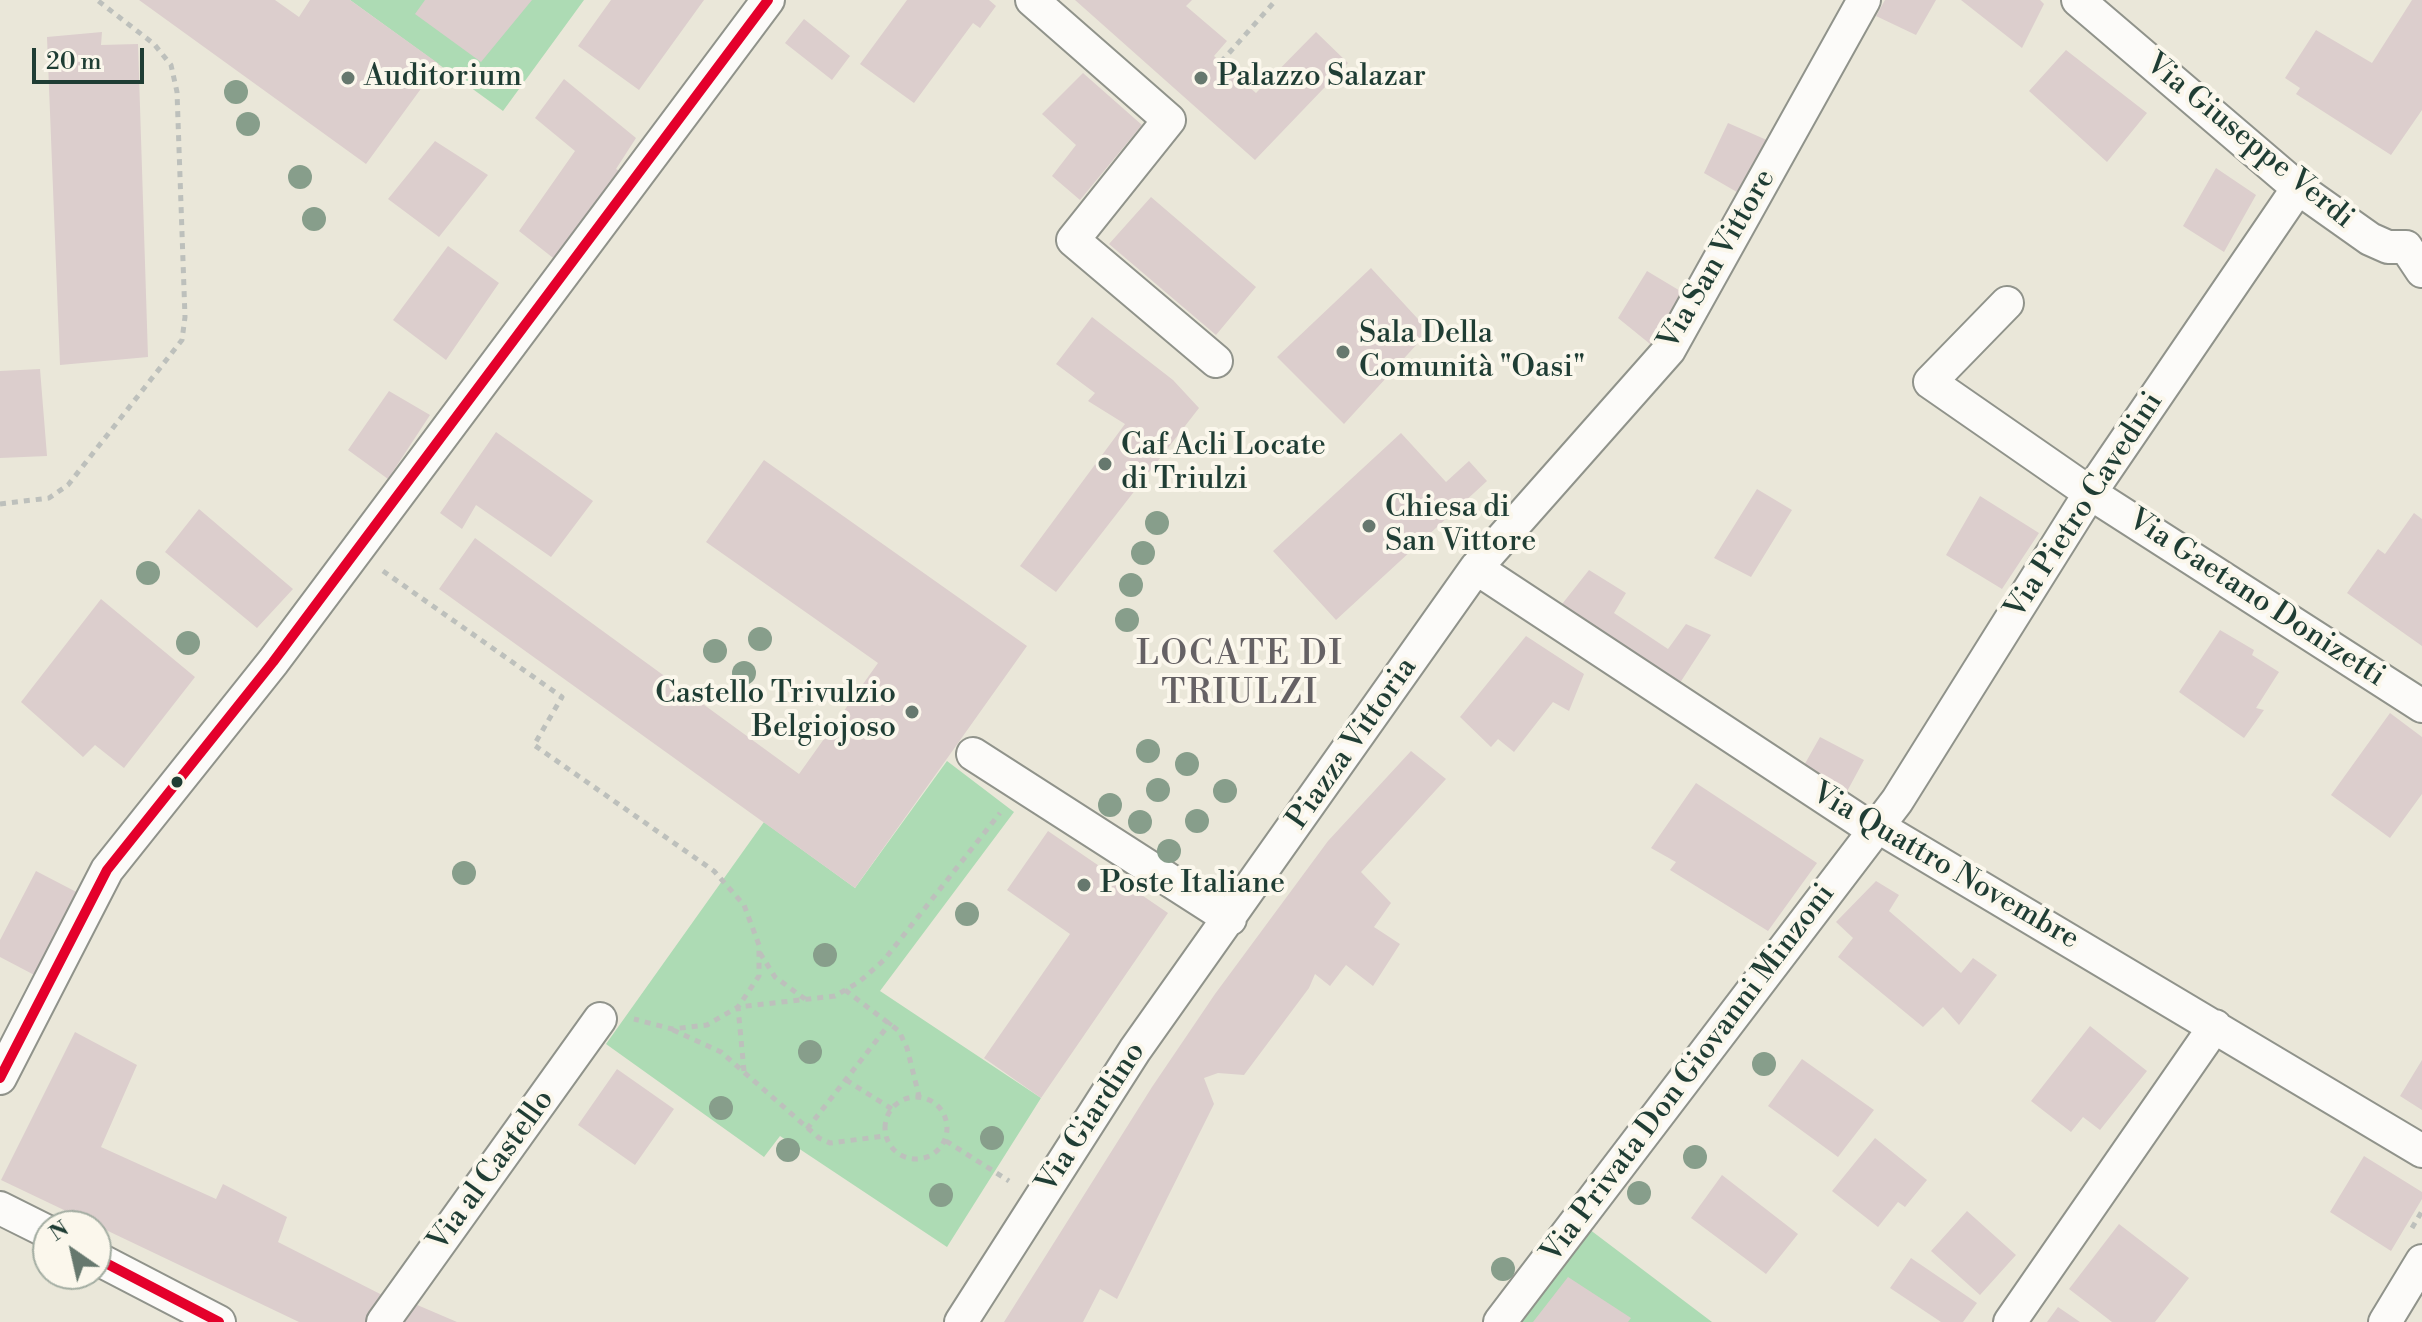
<!DOCTYPE html>
<html>
<head>
<meta charset="utf-8">
<style>
	body { margin:0 }
	#map { position:relative; width:2422px; height:1322px; overflow:hidden; background:#eae7d9; font-family:"Libre Bodoni",serif }
	canvas { display:block }
	.north { position:absolute; left:32px; top:1210px; width:80px; height:80px; box-sizing:border-box; background:#fbf7ec; border:2px solid #a3ada2; border-radius:50%; rotate:326deg; font-size:22px; font-weight:700; line-height:32px; text-align:center; color:#1f3d34 }
	.north::after { content:''; display:block; margin:auto; width:28px; height:36px; background:#66786e; clip-path:polygon(50% 0,100% 100%,50% 72%,0 100%) }
	.scale { position:absolute; left:32px; top:48px; width:112px; height:36px; box-sizing:border-box; border:4px solid #1f3d34; border-top:0; padding-left:10px; font-size:24px; line-height:28px; white-space:nowrap; color:#1f3d34; -webkit-text-stroke:6px #fbf7ec; paint-order:stroke }
</style>
</head>
<body>
<div id="map">
<canvas width="2422" height="1322"></canvas>
<div class="north">N</div>
<div class="scale">20 m</div>
</div>
<script>
const context = document.querySelector('canvas').getContext('2d');
context.lineJoin = 'round';
function fillPath(path, color) { context.fillStyle = color; context.fill(path, 'evenodd'); }
const toPath = rows => new Path2D(rows.map(r => 'M' + r).join(''));
function trace(path, color, width, dash) { context.strokeStyle = color; context.lineWidth = width; context.lineCap = dash ? 'butt' : 'round'; context.setLineDash(dash || []); context.stroke(path); }
function drawText(font, color, halo, rows, align = 'center') {
  context.font = font + ' "Libre Bodoni",serif'; context.lineWidth = 8; context.setLineDash([]); context.textBaseline = 'middle'; context.strokeStyle = halo; context.fillStyle = color; for (const [text, x, y, turn = 0] of rows) {
    context.save(); context.translate(x, y); context.rotate((+turn || 0) * Math.PI / 180); context.textAlign = isNaN(turn) ? turn : align; if (halo) context.strokeText(text, 0, 0); context.fillText(text, 0, 0); context.restore();
  }
}
fillPath(toPath([
	[350,0,584,0,503,111],
	[947,761,1014,812,880,991,1041,1098,947,1247,780,1136,764,1157,606,1044,764,822,855,888],
	[1585,1226,1712,1322,1512,1322]
]), '#addbb4');
fillPath(toPath([
	[139,0,275,0,299,17,310,0,350,0,439,64,366,164],
	[425,0,532,0,481,62,415,14],
	[611,0,704,0,639,90,578,46],
	[907,0,989,0,996,6,980,28,973,23,914,103,860,64],
	[1075,0,1192,0,1186,6,1227,41,1214,56,1256,93,1316,32,1348,63,1255,160],
	[1885,0,1936,0,1916,35,1876,16],
	[1961,0,2040,0,2044,4,2022,48],
	[2412,0,2422,0,2422,110,2391,155,2296,94,2300,88,2285,78,2316,30,2372,63],
	[804,19,850,56,832,80,785,43],
	[102,32,101,45,138,44,148,357,60,365,47,37],
	[2066,50,2147,113,2107,162,2029,91],
	[1083,73,1142,125,1080,200,1052,176,1076,145,1042,114],
	[564,79,636,138,616,169,625,174,562,265,519,231,575,151,535,118],
	[1728,123,1769,141,1742,195,1704,173],
	[435,141,488,175,439,237,388,199],
	[2216,168,2256,195,2224,252,2183,226],
	[1151,197,1256,287,1216,335,1109,244],
	[448,246,499,283,446,360,393,320],
	[1371,268,1429,331,1344,424,1277,357],
	[1647,271,1687,295,1655,348,1618,318],
	[1092,317,1173,380,1199,408,1056,592,1020,566,1125,424,1088,401,1095,393,1056,364],
	[40,369,47,456,0,458,0,371],
	[389,391,430,415,388,479,348,450],
	[496,432,593,501,551,557,476,505,462,529,440,513],
	[1401,433,1446,482,1469,461,1487,481,1336,620,1273,551],
	[764,460,1027,646,855,888,439,589,475,538,799,774,878,663,706,542],
	[1757,489,1792,510,1751,577,1714,558],
	[1980,496,2039,533,2002,589,1946,555],
	[199,509,293,589,257,628,165,552],
	[2414,513,2422,519,2422,646,2347,593,2378,549,2385,554],
	[1589,570,1626,593,1614,613,1668,649,1686,624,1711,635,1676,689,1555,613],
	[101,599,195,677,124,768,95,745,83,757,21,702],
	[2220,630,2254,650,2252,655,2279,672,2256,708,2264,710,2244,738,2179,692],
	[1526,636,1584,674,1569,711,1553,702,1514,752,1498,739,1491,747,1460,717],
	[2390,713,2422,737,2422,794,2390,838,2331,795],
	[1820,737,1864,760,1844,797,1802,769],
	[1411,751,1446,779,1361,872,1391,903,1374,927,1400,944,1373,986,1346,965,1330,986,1315,974,1309,988,1244,1075,1218,1073,1204,1078,1214,1104,1117,1299,1100,1289,1083,1322,1004,1322,1152,1087,1215,994,1328,841],
	[1696,783,1817,863,1768,931,1670,870,1676,862,1651,848],
	[1048,831,1168,913,1041,1098,984,1058,1070,934,1007,890],
	[36,871,86,897,42,979,0,957,0,940],
	[1876,881,1899,895,1889,911,1961,973,1973,958,1997,975,1959,1025,1943,1007,1923,1027,1838,957,1853,938,1836,922],
	[2090,1026,2147,1071,2100,1130,2083,1117,2071,1132,2031,1101],
	[75,1032,137,1065,101,1147,216,1199,223,1184,287,1217,278,1242,390,1299,372,1322,299,1322,1,1180],
	[1802,1059,1874,1110,1838,1157,1768,1106],
	[2422,1060,2422,1110,2400,1096],
	[617,1069,674,1109,635,1165,578,1125],
	[1875,1138,1927,1180,1905,1207,1898,1202,1878,1227,1832,1191],
	[2364,1156,2422,1192,2422,1199,2391,1251,2330,1212],
	[1722,1175,1798,1234,1766,1274,1691,1218],
	[1967,1211,2016,1255,1980,1295,1931,1251],
	[2119,1224,2189,1278,2155,1322,2112,1322,2069,1289],
	[1911,1258,1977,1303,1963,1322,1941,1322,1890,1288],
	[1568,1277,1631,1318,1628,1322,1533,1322],
	[415,1304,457,1322,403,1322],
	[2058,1307,2080,1322,2047,1322]
]), '#dccecd');
const street = toPath([
	[1032,0,1169,120,1073,240,1216,361],
	[2078,0,2298,188,2370,239,2388,247,2406,247],
	[2406,247,2422,271],
	[2007,303,1930,382,2090,493,2422,706],
	[1476,568,1866,825,1877,826,2422,1151],
	[973,754,1230,919],
	[0,1078,107,870,273,662,768,0],
	[0,1208,48,1232],
	[96,1258,219,1322],
	[383,1322,600,1019],
	[961,1322,1135,1050,1476,568,1669,350,1864,0],
	[1500,1322,1897,801,2090,493,2298,188],
	[2010,1322,2215,1026],
	[2385,1322,2422,1261]
]);
trace(street, '#90938b', 36);
trace(toPath([
	[1221,62,1276,0],
	[0,504,49,498,68,485,182,340,185,317,177,92,171,65,154,44,97,0],
	[383,571,562,697,534,745,714,871,744,905,759,945,759,976,738,1007,707,1025,672,1029,634,1019],
	[760,953,775,977,805,999],
	[845,990,899,1031,907,1048,919,1096],
	[673,1030,721,1052,819,1138,830,1143,885,1136],
	[744,1071,738,1007,835,996,859,982,884,960,1000,813],
	[846,1080,892,1109],
	'885 1128a31 31 0 1 1 62 0a31 31 0 1 1-62 0Z',
	[807,1129,891,1022],
	[946,1141,1009,1181],
	[2412,1228,2422,1211]
]), '#bdc0bc', 5, [6, 6]);
trace(street, '#fcfbf9', 32);
trace(toPath([
	[0,1078,107,870,273,662,768,0],
	[96,1258,219,1322]
]), '#e4002b', 10);
context.fillStyle = '#879e8b';
for (const [x, y] of [
	[236,92],
	[248,124],
	[300,177],
	[314,219],
	[1157,523],
	[1143,553],
	[148,573],
	[1131,585],
	[1127,620],
	[760,639],
	[188,643],
	[715,651],
	[744,673],
	[1148,751],
	[1187,764],
	[1158,790],
	[1225,791],
	[1110,805],
	[1197,821],
	[1140,822],
	[1169,851],
	[464,873],
	[967,914],
	[825,955],
	[810,1052],
	[1764,1064],
	[721,1108],
	[992,1138],
	[788,1150],
	[1695,1157],
	[1639,1193],
	[941,1195],
	[1503,1269]
]) { context.beginPath(); context.arc(x, y, 12, 0, 2 * Math.PI); context.fill(); }
for (const [x, y, r, color] of [
	[348,78,8,"#66786e"],
	[1201,78,8,"#66786e"],
	[1343,352,8,"#66786e"],
	[1105,464,8,"#66786e"],
	[1369,526,8,"#66786e"],
	[912,712,8,"#66786e"],
	[177,782,7,"#1f3d34"],
	[1084,885,8,"#66786e"]
]) { const dot = new Path2D(); dot.arc(x, y, r, 0, 2 * Math.PI); context.fillStyle = color; context.fill(dot); trace(dot, '#fbf7ec', 3); }
drawText('30px', '#1f3d34', '#fbf7ec', [
	["Auditorium",364,78],
	["Palazzo Salazar",1217,78],
	["Sala Della",1359,335],
	["Comunità \"Oasi\"",1359,369],
	["Caf Acli Locate",1121,447],
	["di Triulzi",1121,481],
	["Chiesa di",1385,509],
	["San Vittore",1385,543],
	["Castello Trivulzio",896,695,"right"],
	["Belgiojoso",896,729,"right"],
	["Poste Italiane",1100,885]
], 'left');
drawText('30px', '#1f3d34', '#fbf7ec', [
	["Via Giuseppe Verdi",2249,142,39],
	["Via San Vittore",1718,260,-60],
	["Via Pietro Cavedini",2085,506,-57],
	["Via Gaetano Donizetti",2256,599,33],
	["Piazza Vittoria",1353,744,-55],
	["Via Quattro Novembre",1945,867,30],
	["Via Privata Don Giovanni Minzoni",1689,1074,-53],
	["Via Giardino",1092,1118,-57],
	["Via al Castello",492,1171,-54]
]);
context.letterSpacing = '2px';
drawText('34px', '#656164', '#fbf7ec', [
	["LOCATE DI",1240,656],
	["TRIULZI",1240,695]
]);
context.letterSpacing = '0px';
</script>
</body>
</html>
